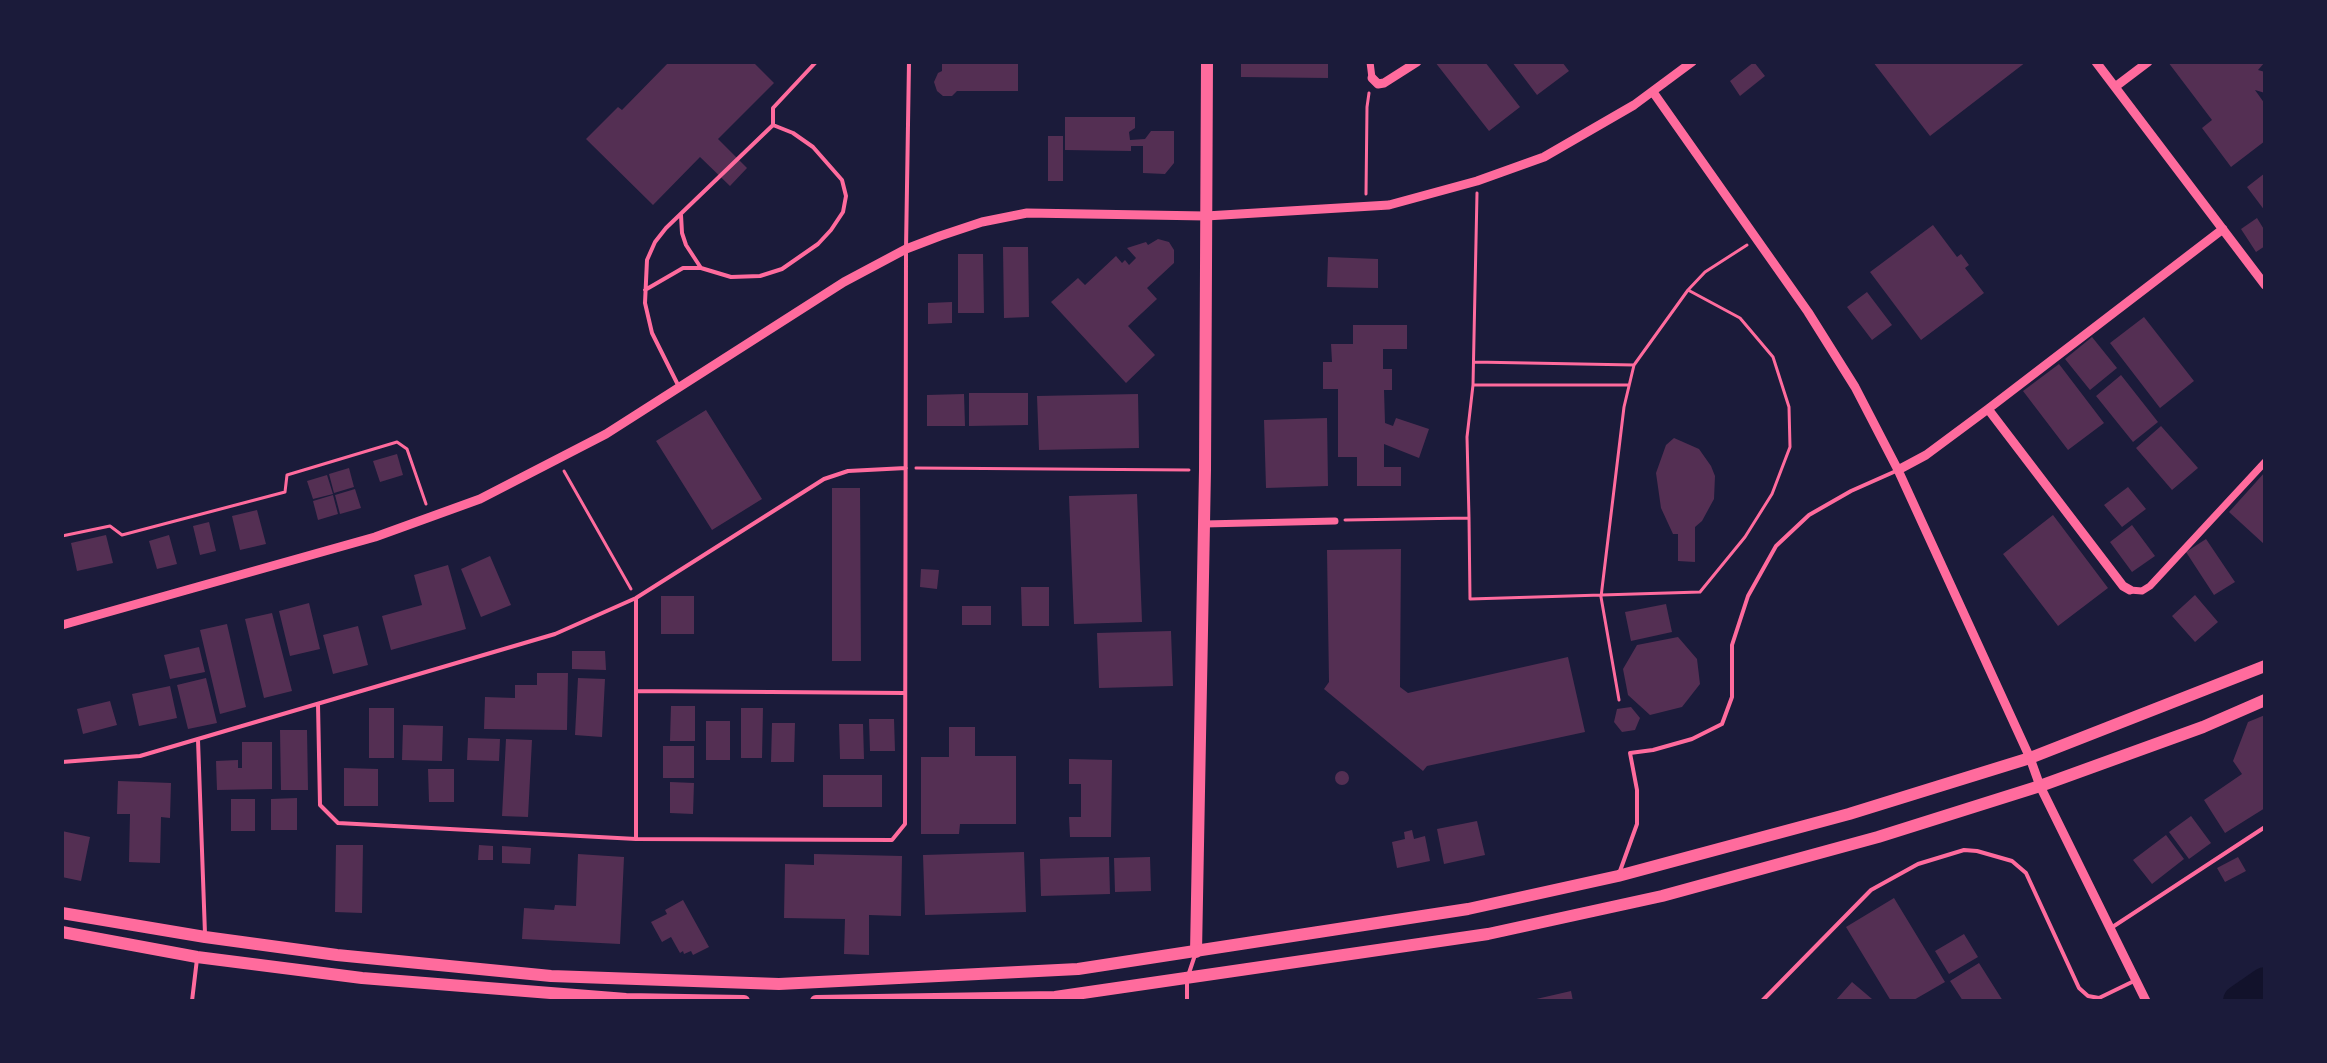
<!DOCTYPE html>
<html>
<head>
<meta charset="utf-8">
<style>
	body { margin:0 }
	#map { position:relative; width:2327px; height:1063px; overflow:hidden; background:#1b1b3a; font-family:"DM Sans",sans-serif }
	canvas { display:block }
	.frame { position:absolute; inset:0; border:64px solid #1b1b3a; pointer-events:none }
</style>
</head>
<body>
<div id="map">
<canvas width="2327" height="1063"></canvas>
<div class="frame"></div>
</div>
<script>
const context = document.querySelector('canvas').getContext('2d');
context.lineJoin = 'round';
const toPath = rows => new Path2D(rows.map(r => 'M' + r).join(''));
function trace(path, color, width, dash) { context.strokeStyle = color; context.lineWidth = width; context.lineCap = dash ? 'butt' : 'round'; context.setLineDash(dash || []); context.stroke(path); }
function fillPath(path, color) { context.fillStyle = color; context.fill(path, 'evenodd'); }
trace(toPath([
	[2239,1001,2265,983]
]), '#12122b', 32);
fillPath(toPath([
	[669,62,753,62,774,83,718,139,747,168,730,186,700,157,653,205,586,139,618,107,622,110],
	[942,62,1018,62,1018,91,957,91,952,96,943,96,937,91,934,82,938,73,942,71],
	[1241,62,1328,62,1328,78,1241,77],
	[1435,62,1485,62,1520,107,1489,131],
	[1512,62,1562,62,1569,71,1537,95],
	[1754,62,1765,76,1740,96,1730,81],
	[1873,62,2026,62,1930,136],
	[2168,62,2265,62,2258,70,2265,72,2265,93,2255,90,2265,104,2265,141,2231,167,2202,128,2212,120],
	[1065,117,1135,117,1135,128,1129,132,1130,140,1145,139,1151,131,1174,131,1174,163,1165,174,1143,173,1143,146,1131,146,1131,151,1065,150],
	[1048,136,1063,136,1063,181,1048,181],
	[2265,173,2265,211,2247,187],
	[2257,218,2265,231,2265,246,2256,252,2241,229],
	[1933,225,1957,257,1961,254,1969,265,1965,268,1984,293,1921,340,1870,272],
	[1158,239,1169,242,1174,250,1174,263,1147,288,1157,299,1128,326,1155,355,1126,383,1051,302,1078,278,1085,285,1116,256,1122,263,1125,260,1129,265,1136,258,1127,248,1146,242,1148,245],
	[1003,247,1028,247,1029,317,1004,318],
	[958,254,983,254,984,313,958,313],
	[1328,257,1378,259,1378,288,1327,287],
	[1867,292,1892,325,1872,340,1847,307],
	[952,302,952,323,928,324,928,303],
	[2144,317,2194,381,2160,408,2110,343],
	[1353,325,1407,325,1407,349,1383,349,1383,369,1392,369,1392,390,1384,390,1385,423,1393,426,1396,418,1429,429,1419,458,1384,444,1384,467,1401,467,1401,486,1357,486,1357,457,1338,457,1338,389,1323,389,1323,362,1332,362,1331,344,1353,344],
	[2092,337,2117,368,2090,390,2065,359],
	[2059,364,2104,423,2068,450,2023,391],
	[2121,375,2158,422,2133,442,2096,396],
	[969,393,1028,393,1028,425,969,426],
	[964,394,965,426,927,426,927,395],
	[1138,394,1139,448,1039,450,1037,396],
	[706,410,762,499,712,530,656,441],
	[1327,418,1328,486,1266,488,1264,420],
	[2161,426,2198,468,2172,490,2136,448],
	[1674,438,1699,449,1711,466,1715,476,1714,499,1702,521,1695,527,1695,562,1678,561,1678,534,1673,534,1661,508,1656,473,1666,445],
	[397,454,403,475,380,482,373,461],
	[349,468,354,487,334,493,329,474],
	[2265,472,2265,542,2264,544,2229,512],
	[327,475,333,494,313,499,307,481],
	[2128,487,2146,509,2122,527,2104,505],
	[832,488,860,488,861,661,832,661],
	[355,489,361,508,340,514,335,495],
	[1137,494,1142,622,1074,624,1069,496],
	[333,495,338,514,318,520,313,501],
	[257,510,266,544,240,550,232,516],
	[2053,515,2108,588,2058,626,2003,554],
	[209,522,216,551,200,555,193,526],
	[2132,525,2155,556,2132,572,2110,542],
	[106,535,113,563,77,571,71,543],
	[169,535,177,564,157,569,149,541],
	[2206,539,2235,582,2214,595,2186,552],
	[1401,549,1400,687,1408,693,1568,657,1585,732,1427,766,1423,771,1324,689,1329,682,1327,550],
	[490,556,511,605,481,617,461,569],
	[448,565,466,629,391,650,382,616,422,605,414,575],
	[921,569,939,570,937,589,920,587],
	[1021,587,1049,587,1049,626,1022,626],
	[2195,595,2218,622,2195,642,2172,616],
	[661,596,694,596,694,634,661,634],
	[309,603,320,649,290,656,279,611],
	[1666,604,1672,632,1631,641,1625,612],
	[962,606,991,606,991,625,962,625],
	[272,613,292,691,264,698,245,619],
	[227,624,246,707,220,714,200,630],
	[358,626,368,665,333,674,323,635],
	[1171,631,1173,686,1099,688,1097,633],
	[1678,637,1697,659,1700,684,1682,707,1650,715,1628,695,1623,669,1637,645],
	[199,647,205,672,170,679,164,655],
	[572,651,605,651,606,670,572,669],
	[537,673,568,673,567,730,484,729,485,697,515,698,515,685,537,685],
	[206,678,217,723,188,729,177,685],
	[578,678,605,679,602,737,575,735],
	[170,686,177,718,139,726,132,694],
	[110,701,117,725,83,734,77,709],
	[671,706,695,706,695,741,670,741],
	[1631,707,1640,718,1635,730,1622,732,1614,722,1617,709],
	[369,708,394,708,394,758,369,758],
	[741,708,763,708,762,758,741,758],
	[2265,715,2265,808,2225,833,2204,800,2242,774,2233,761,2248,722],
	[869,719,894,719,895,751,870,751],
	[706,721,730,721,730,760,706,760],
	[772,723,795,723,794,762,771,762],
	[839,724,863,724,864,759,840,759],
	[403,725,443,726,442,761,402,760],
	[949,727,975,727,975,756,1016,756,1016,824,960,824,959,834,921,834,921,757,949,757],
	[280,730,307,730,308,790,281,790],
	[468,738,500,739,499,761,467,760],
	[506,739,532,740,528,817,502,816],
	[242,742,272,742,272,789,217,790,216,761,238,760,238,768,242,768],
	[663,746,694,746,694,778,663,778],
	[1069,759,1112,760,1111,837,1070,837,1069,817,1081,817,1081,784,1069,784],
	[344,768,378,769,378,806,344,806],
	[428,769,454,769,454,802,429,802],
	'1335 778a7 7 0 1 1 14 0a7 7 0 1 1-14 0Z',
	[823,775,882,775,882,807,823,807],
	[118,781,171,783,170,818,161,817,160,863,129,862,130,814,117,814],
	[670,782,694,783,693,814,670,813],
	[297,798,297,830,271,830,271,799],
	[231,799,255,799,255,831,231,831],
	[2191,816,2211,843,2189,859,2169,832],
	[1477,821,1485,855,1444,864,1437,829],
	[1412,830,1414,839,1425,836,1430,861,1397,868,1392,842,1405,839,1404,832],
	[62,831,90,837,81,881,62,877],
	[2166,835,2184,859,2152,884,2133,860],
	[336,845,363,845,362,913,335,912],
	[479,845,493,846,493,860,478,860],
	[502,846,531,848,530,864,502,863],
	[1024,852,1026,912,925,915,923,855],
	[578,854,624,857,620,944,522,939,524,908,554,910,555,905,576,906],
	[814,854,902,856,901,916,869,915,869,955,844,954,845,919,784,918,785,864,814,865],
	[1109,857,1110,894,1041,896,1040,859],
	[1150,857,1151,891,1115,892,1114,858],
	[2238,857,2246,871,2225,882,2217,868],
	[1894,898,1945,982,1912,1001,1891,1001,1846,927],
	[683,900,709,947,693,955,691,951,684,954,683,951,680,953,671,937,662,942,651,922,667,914,665,910],
	[1964,934,1978,957,1949,974,1935,951],
	[1979,963,2003,1001,1963,1001,1950,981],
	[1852,982,1872,999,1870,1001,1835,1001],
	[1571,991,1573,1001,1532,1001,1532,1000]
]), '#542f53');
trace(toPath([
	[1366,194,1367,107,1369,93],
	[1474,362,1634,365],
	[1473,385,1629,385],
	[916,468,1189,470],
	[564,471,631,589],
	[1469,518,1470,599,1700,592,1745,537,1772,494,1790,447,1789,407,1773,357,1740,318,1688,290],
	[1345,520,1469,518,1467,437,1473,385,1477,193],
	[62,536,110,526,122,535,285,492,287,475,397,442,407,449,426,504],
	[1619,700,1601,597,1624,407,1634,365,1688,290,1705,272,1747,245]
]), '#ff6b9d', 3);
trace(toPath([
	[681,215,682,233,686,245,701,268],
	[645,290,683,268,701,268,731,277,760,276,782,269,818,244,831,230,843,212,846,196,842,180,813,147,793,133,773,125],
	[678,385,652,333,645,303,647,260,655,242,666,228,773,125,773,108,816,62],
	[636,691,904,693],
	[318,704,320,805,338,823,636,839,892,840,905,824,906,249,909,62],
	[198,740,205,934],
	[62,762,140,756,555,634,636,598,824,479,848,471,906,468],
	[636,839,636,598],
	[1620,871,1637,824,1637,790,1630,753,1653,750,1692,739,1722,724,1732,697,1732,645,1748,596,1776,546,1809,515,1851,491,1896,471],
	[2111,928,2265,827],
	[1189,973,1195,955],
	[192,1001,197,959],
	[1187,1001,1187,982],
	[1762,1001,1871,890,1918,864,1964,850,1977,851,2012,861,2026,873,2079,988,2088,996,2099,998,2134,981]
]), '#ff6b9d', 4);
trace(toPath([
	[1370,62,1372,78],
	[1204,524,1335,521],
	[2130,590,2142,591,2150,586,2265,462]
]), '#ff6b9d', 7);
trace(toPath([
	[2096,62,2265,285],
	[1372,78,1378,84,1384,83,1417,62],
	[2115,87,2148,62],
	[1653,92,1808,312,1855,387,1898,470,2030,758,2040,786,2146,1001],
	[1988,409,2123,586,2130,590],
	[1898,470,1926,455,1988,409,2223,229],
	[62,625,375,537,480,499,606,434,844,282,906,249,940,236,982,222,1027,213,1206,216,1389,205,1477,181,1544,157,1634,105,1692,62]
]), '#ff6b9d', 9);
trace(toPath([
	[1196,952,1205,470,1207,62]
]), '#ff6b9d', 12);
trace(toPath([
	[62,913,205,937,337,955,551,976,779,984,1078,969,1468,909,1618,876,1849,814,2030,758,2265,666],
	[62,932,197,957,362,978,626,999,744,1001],
	[816,1001,1055,997,1488,934,1662,896,1878,837,2040,786,2203,727,2265,700]
]), '#ff6b9d', 12);
</script>
</body>
</html>
